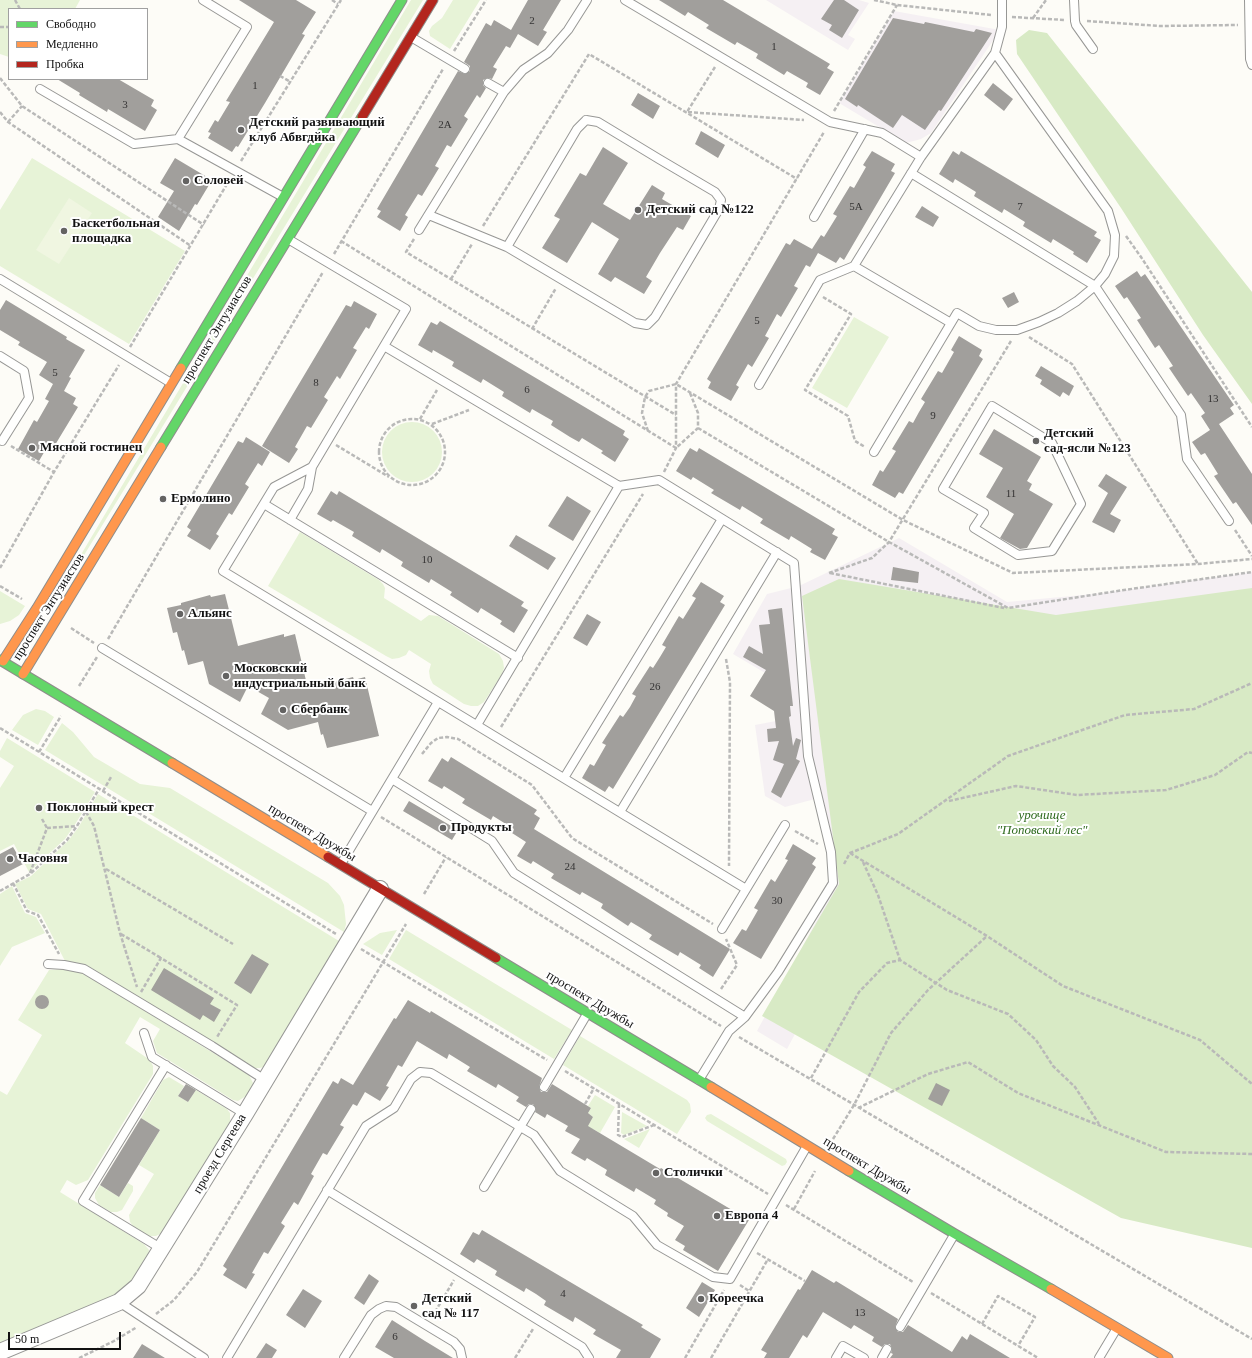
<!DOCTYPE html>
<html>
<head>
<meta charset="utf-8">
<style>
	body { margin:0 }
	#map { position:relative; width:1252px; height:1358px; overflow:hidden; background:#fdfcf7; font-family:"Times New Roman",serif }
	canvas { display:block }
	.legend { position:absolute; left:8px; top:8px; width:140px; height:72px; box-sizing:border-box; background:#fff; border:1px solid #a0a0a0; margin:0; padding:5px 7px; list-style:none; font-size:12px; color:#111 }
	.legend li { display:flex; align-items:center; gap:8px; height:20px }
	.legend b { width:20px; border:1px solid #a0a0a0 }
	.scale { position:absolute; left:8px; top:1332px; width:113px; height:18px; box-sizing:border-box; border:2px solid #111; border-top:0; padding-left:5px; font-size:12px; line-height:14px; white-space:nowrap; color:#111; -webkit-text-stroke:3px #fff; paint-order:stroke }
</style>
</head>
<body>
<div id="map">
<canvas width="1252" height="1358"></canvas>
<ul class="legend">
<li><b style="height:5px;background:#63d668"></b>Свободно</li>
<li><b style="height:5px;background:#ff974d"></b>Медленно</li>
<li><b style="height:5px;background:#b3261e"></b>Пробка</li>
</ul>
<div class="scale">50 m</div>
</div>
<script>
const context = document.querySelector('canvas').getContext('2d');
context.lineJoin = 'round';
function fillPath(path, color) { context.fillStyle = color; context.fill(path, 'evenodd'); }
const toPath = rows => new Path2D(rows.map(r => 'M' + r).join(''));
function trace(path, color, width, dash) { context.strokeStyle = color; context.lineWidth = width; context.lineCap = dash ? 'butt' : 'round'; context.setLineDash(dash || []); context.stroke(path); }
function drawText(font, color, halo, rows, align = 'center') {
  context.font = font + ' "Times New Roman",serif'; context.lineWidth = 4; context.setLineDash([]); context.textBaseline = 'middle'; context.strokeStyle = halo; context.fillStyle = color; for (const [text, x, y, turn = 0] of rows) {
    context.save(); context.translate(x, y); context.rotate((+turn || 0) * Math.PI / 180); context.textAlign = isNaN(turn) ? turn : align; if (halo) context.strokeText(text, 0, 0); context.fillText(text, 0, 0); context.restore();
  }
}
fillPath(toPath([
	[766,0,859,0,869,3,848,35,855,39,848,50],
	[894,11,1000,30,931,133,921,139,906,143,839,103],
	[899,538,1007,602,1104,593,1252,572,1252,619,870,893,787,1049,757,1031,833,890,833,872,815,799,785,807,765,796,755,725,776,721,772,677,733,654,767,594,799,586]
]), '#f5f0f3');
fillPath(toPath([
	[0,0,80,0,75,9,9,9,9,57,0,54],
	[411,0,423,0,53,606,51,605],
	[453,0,480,0,450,49,430,36,429,31,432,26,442,18],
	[32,158,185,251,129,344,0,266,0,210],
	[854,317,889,337,847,408,812,388],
	'382 452a30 30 0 1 1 60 0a30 30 0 1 1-60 0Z',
	[300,532,379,580,383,584,385,588,384,598,421,621,429,615,438,616,499,654,503,661,504,668,502,674,484,702,478,706,471,706,464,704,433,684,430,678,429,671,431,664,409,650,406,655,399,658,392,659,386,656,268,586],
	[0,591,25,606,19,615,10,621,0,624],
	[36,709,45,711,54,717,38,745,12,730,23,715],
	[62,723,73,732,94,757,140,784,170,788,328,883,340,896,344,905,346,924,344,932,45,750],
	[7,738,95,792,74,826,65,839,29,872,14,844,0,851,0,788,14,766,0,757,0,751],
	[98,794,339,941,266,1065,263,1067,260,1068,255,1068,86,965,65,961,41,914,28,909,15,884,31,876,68,841,78,828],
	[12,886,25,913,36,917,45,933,12,947,0,966,0,894],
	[397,930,382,955,363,944,380,933],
	[406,930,572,1030,554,1059,389,959],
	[65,969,83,973,249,1075,253,1083,252,1088,246,1096,238,1101,233,1100,157,1053,153,1041,160,1029,140,1017,125,1043,150,1060,153,1066,153,1074,88,1180,76,1185,67,1180,60,1192,144,1244,149,1250,148,1258,134,1281,118,1295,0,1343,0,1091,7,1095,42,1035,18,1020,49,970],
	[580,1036,687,1100,690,1104,691,1112,677,1134,563,1065],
	[169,1077,184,1086,178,1096,188,1102,196,1090,227,1109,230,1113,230,1122,162,1233,156,1236,149,1236,134,1227,130,1222,129,1215,154,1174,139,1165,160,1130,141,1118,163,1080],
	[595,1095,615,1107,600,1133,593,1129,590,1134,585,1131,593,1117,588,1113,591,1108,588,1106],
	[622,1112,647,1126,624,1135,621,1133],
	[711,1114,786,1159,787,1162,785,1165,782,1166,707,1121,705,1118,707,1115],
	[650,1129,639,1148,624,1139],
	[128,1183,133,1186,133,1191,122,1210,117,1212,111,1212,99,1205,95,1198,95,1193,100,1185,119,1197]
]), '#e7f3d7');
fillPath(toPath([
	[1029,30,1047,33,1252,292,1252,404,1203,335,1121,208,1017,54,1016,40],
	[839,579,1056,615,1252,588,1252,1248,1121,1218,762,1016,839,884,802,596]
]), '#d8eac5');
fillPath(toPath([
	[69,198,92,213,59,264,36,250]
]), '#f0f6e1');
fillPath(toPath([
	[239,0,296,0,316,12,302,34,305,35,265,103,238,147,236,146,232,152,208,138,211,133,208,132,215,120,218,122,230,102,226,101,274,22],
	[528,0,561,0,543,30,547,32,538,46,518,34,510,48,506,46,493,67,497,69,492,79,488,78,483,80,483,85,486,88,480,98,477,95,464,116,468,119,451,147,447,145,435,166,439,168,422,196,418,194,405,215,408,217,400,231,377,217,381,211,377,209,458,71,465,74,470,71,470,66,464,62,486,23,491,26,494,20,511,30],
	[659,0,723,0,830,64,827,68,834,72,820,95,806,87,808,83,787,71,784,75,756,58,758,54,737,42,735,45,706,28,709,25,688,12,685,16],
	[834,0,844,0,859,10,842,38,829,30,832,25,821,19],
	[893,18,924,24,925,22,974,32,976,29,992,33,941,111,939,110,925,130,902,115,893,128,858,105,857,107,845,99],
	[57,79,118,79,154,100,151,106,157,110,145,131,108,109,107,112,79,95,80,93],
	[993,83,1013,99,1004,111,984,95],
	[638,93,660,106,653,119,631,105],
	[701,131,725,145,718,158,695,144],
	[603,147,628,163,603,204,630,220,652,185,665,193,662,199,691,216,683,230,677,227,660,253,646,277,652,281,644,294,615,277,611,282,598,274,619,239,592,222,567,263,542,248,560,219,554,216,580,173,586,176],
	[872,151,895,164,891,171,895,173,844,260,840,257,836,263,818,253,810,267,806,265,794,286,798,288,781,317,777,314,765,336,769,338,752,367,748,364,736,385,739,387,731,401,708,388,711,382,707,379,786,243,790,245,794,239,812,249,821,235,824,237,837,216,833,214,850,186,854,188,866,167,863,165],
	[953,151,959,155,961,151,1097,232,1094,236,1101,240,1087,263,1073,254,1074,252,1053,239,1051,243,1023,226,1025,222,1004,209,1002,213,974,196,976,192,955,179,953,183,939,174],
	[175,158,212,180,197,205,195,204,179,231,158,217,174,191,160,183],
	[922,206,939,217,933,227,915,217],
	[1137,271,1141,277,1145,274,1234,405,1230,408,1234,414,1219,424,1252,474,1252,525,1236,502,1233,504,1214,476,1218,474,1205,453,1201,455,1192,442,1210,430,1201,416,1205,413,1191,393,1188,396,1169,368,1173,366,1159,345,1155,348,1137,320,1141,318,1127,297,1124,299,1115,286],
	[1014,292,1019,302,1008,308,1002,298],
	[6,300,67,337,66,339,85,350,69,377,71,378,64,391,76,398,73,404,78,407,55,445,50,442,39,461,18,449,34,420,37,422,49,401,45,399,53,384,39,375,47,362,18,345,20,342,0,330,0,310],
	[354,301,377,314,369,329,366,327,353,348,357,350,340,379,337,376,324,397,328,400,311,428,307,426,295,447,298,449,289,463,262,446,346,305,351,307],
	[440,321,625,431,623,435,629,439,615,462,601,453,603,451,582,438,579,442,570,437,551,425,553,421,532,409,530,413,502,396,504,392,483,379,481,383,452,366,454,362,433,350,432,353,418,345,431,322,437,325],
	[959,336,982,350,979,356,983,359,903,494,899,492,895,498,872,485,880,470,883,472,896,451,892,449,909,421,913,423,919,412,925,402,921,399,938,371,942,373,954,352,951,350],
	[1041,366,1074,386,1069,396,1063,392,1060,397,1040,384,1042,380,1035,376],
	[994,429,1041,457,1027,481,1032,484,1029,490,1053,504,1027,548,1020,549,1000,538,1014,514,986,497,1003,468,979,454],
	[246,437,270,452,262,466,258,463,245,484,249,487,232,515,229,513,216,534,219,536,210,550,187,536,191,530,187,527,238,441,243,443],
	[690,448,697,452,699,448,835,529,832,534,838,537,825,560,810,552,812,549,791,536,789,540,760,523,763,519,742,506,740,510,711,493,714,490,693,477,691,480,676,471],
	[1106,474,1127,487,1110,514,1121,520,1114,533,1092,522,1108,493,1098,486],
	[331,491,337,495,339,491,524,602,521,606,528,610,514,633,500,624,502,621,481,608,478,613,450,595,452,592,431,579,429,583,401,566,403,562,382,549,380,553,352,536,354,532,333,520,331,522,317,514],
	[567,496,591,511,573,541,548,526],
	[516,535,556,558,548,570,509,546],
	[893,567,919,572,918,583,891,580],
	[701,582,724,596,720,602,725,605,613,789,609,786,605,792,582,778,590,764,594,766,606,745,602,743,620,715,623,717,630,707,636,696,632,694,650,666,653,668,660,657,666,647,662,645,679,616,683,619,696,598,692,596],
	[225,594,238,646,284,634,284,637,295,634,308,689,353,677,354,680,365,677,379,736,327,748,323,734,321,735,318,722,288,730,261,714,269,698,248,686,240,702,209,684,203,661,188,665,184,650,182,651,177,632,173,633,167,608,181,605,181,603,210,595,211,597],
	[782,608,793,706,790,706,791,716,789,717,793,746,796,738,801,740,796,759,800,761,781,798,771,792,784,764,773,760,779,741,768,742,767,729,776,728,774,711,750,696,766,670,743,657,749,646,763,654,759,625,770,624,768,610],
	[587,614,601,622,587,646,573,638],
	[451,757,537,810,534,814,540,818,534,829,730,949,713,977,699,968,701,965,680,952,678,956,649,939,652,935,641,928,631,922,628,926,601,908,603,904,582,892,580,895,551,878,554,874,533,861,531,864,517,856,526,842,512,833,514,829,493,816,491,820,462,803,465,799,444,786,442,789,428,781,442,758,448,762],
	[409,801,458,830,452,840,403,811],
	[793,844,816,858,812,864,816,867,761,959,733,943,742,929,746,931,758,910,754,908,771,879,775,882,788,860,785,859],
	[13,847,23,864,0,876,0,854],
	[252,954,269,964,251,994,234,983],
	[164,968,214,998,210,1004,221,1010,214,1022,203,1015,200,1020,151,990],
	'35 1002a7 7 0 1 1 14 0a7 7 0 1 1-14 0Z',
	[408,1000,430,1013,431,1011,542,1078,539,1087,541,1092,547,1092,552,1084,591,1108,588,1113,593,1117,588,1126,660,1169,661,1168,749,1220,718,1271,683,1250,685,1246,675,1240,684,1226,667,1216,668,1213,654,1204,656,1200,636,1188,634,1192,605,1175,607,1170,587,1158,585,1161,571,1153,580,1139,565,1131,568,1126,547,1114,545,1118,535,1112,536,1109,533,1104,529,1104,526,1107,516,1101,519,1097,498,1084,496,1088,467,1071,470,1067,449,1054,447,1059,417,1041,402,1067,398,1065,386,1086,389,1087,380,1101,365,1092,357,1106,353,1104,340,1125,344,1127,327,1155,323,1153,311,1174,314,1176,298,1205,294,1202,281,1223,285,1226,268,1254,264,1252,252,1273,255,1274,246,1289,223,1275,227,1269,223,1266,333,1081,338,1084,341,1078,353,1085,394,1018,396,1019],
	[936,1083,950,1090,942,1106,928,1099],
	[186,1084,196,1090,188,1102,178,1096],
	[141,1118,160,1130,119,1197,100,1185],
	[482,1230,643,1325,641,1327,661,1339,650,1358,616,1358,621,1350,593,1334,596,1330,575,1317,573,1322,544,1305,546,1301,536,1294,526,1288,524,1292,495,1275,497,1271,477,1259,474,1263,460,1254,473,1232,479,1235],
	[812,1270,834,1283,836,1281,898,1319,895,1327,898,1332,903,1332,908,1325,952,1352,962,1336,967,1340,970,1334,1010,1358,890,1358,893,1354,891,1353,892,1349,890,1344,885,1344,882,1347,872,1341,874,1337,854,1325,851,1329,823,1312,807,1338,803,1335,789,1358,764,1358,767,1353,761,1350,798,1289,800,1290],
	[369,1274,379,1281,364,1305,354,1298],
	[702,1282,715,1290,699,1317,686,1308],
	[303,1289,322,1301,305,1328,286,1315],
	[392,1320,425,1341,453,1358,394,1358,375,1347],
	[266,1343,277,1350,272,1358,256,1358],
	[142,1344,165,1358,133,1358]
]), '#a19f9c');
const lane = toPath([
	[203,0,247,27,178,139,283,197],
	[625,0,830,122,882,133,921,157],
	[1074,0,1075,21,1076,25,1093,49],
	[1249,0,1250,59,1252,65],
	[411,37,465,69],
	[995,53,1108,211,1115,235,1114,256,1105,274,1095,286,1181,415,1187,459,1229,521],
	[488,83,504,92],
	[40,89,134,144,178,139],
	[586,120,598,122,659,159,715,192,721,200,719,209,655,317,647,325,635,323,507,247,577,129,586,120],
	[429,215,507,247],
	[814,217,865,129],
	[419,230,504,92,523,70,548,53,568,30,587,0],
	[288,239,406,309,312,467,308,489,290,520],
	[854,266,951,323],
	[0,279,171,383],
	[384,346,619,486,659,480,794,563,808,756,831,852,833,883,778,972,745,1017,729,1031,699,1080],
	[0,356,24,371,29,398,2,441],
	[759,385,820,280,854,266,921,157,995,53,1002,27,1002,0],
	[992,406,1052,443,1081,504,1052,551,1018,555,974,528,984,513,943,489,992,406],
	[874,452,957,313,979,326,996,330,1017,330,1039,322,1058,313,1077,301,1095,286,911,173],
	[312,467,274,487,223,571,746,889],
	[264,504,518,658],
	[102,648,372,811],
	[477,725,619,486],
	[564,778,722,519],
	[392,779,492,841,514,873,745,1017],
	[620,812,777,552],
	[341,864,438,702],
	[722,929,785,825],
	[48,964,64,965,84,969,212,1046,265,1080],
	[144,1033,152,1057,245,1114],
	[544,1087,587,1014],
	[484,1187,531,1109],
	[327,1190,582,1347,589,1358],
	[162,1249,83,1201,166,1065],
	[119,1302,204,1358],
	[900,1327,954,1235],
	[227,1358,366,1126,394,1108,411,1079,420,1072,431,1073,534,1135,560,1171,633,1216,657,1245,713,1277,730,1279,807,1146],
	[344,1358,371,1315,379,1309,386,1306,396,1307,454,1342,460,1349,462,1358],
	[836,1358,843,1346,864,1358],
	[882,1358,887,1349],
	[1099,1358,1117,1328]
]);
const street = toPath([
	[0,1352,119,1302,138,1286,245,1114,380,889]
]);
const fast = toPath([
	[181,368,402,0],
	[161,447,362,117],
	[0,660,172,763],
	[496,958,711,1087],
	[849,1171,955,1234,1051,1289]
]);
const slow = toPath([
	[3,661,37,608,181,368],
	[23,674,161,447],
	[172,763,328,857],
	[711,1087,849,1171],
	[1051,1289,1168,1358]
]);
const jam = toPath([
	[362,117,433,0],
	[328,857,496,958]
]);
trace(lane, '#979795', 10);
trace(street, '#979795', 18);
trace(fast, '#8e8d8b', 11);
trace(slow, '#8e8d8b', 11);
trace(jam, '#8e8d8b', 11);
trace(toPath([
	[15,0,20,9],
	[332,0,338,4],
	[874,0,897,5,991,15],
	[1012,17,1065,20],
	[1033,18,1046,0],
	[1087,21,1160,26,1238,25],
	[0,27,9,27],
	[454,51,486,0],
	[715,67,687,112,804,120],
	[280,76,291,82],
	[0,78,22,106,204,225],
	[834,111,897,5],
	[0,112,8,122,191,246],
	[8,122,22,106],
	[241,161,341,0],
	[483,226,589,54,797,179],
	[1126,236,1141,257,1252,427],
	[414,239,406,252,676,415],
	[341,241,676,448,698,428,698,413,690,393],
	[334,254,443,69],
	[451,279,472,244],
	[823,297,851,314,805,390,848,416,855,441,865,447],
	[532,329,556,288],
	[1029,337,1072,364,1198,564],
	[130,347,230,179],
	'379 452a33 33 0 1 1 66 0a33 33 0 1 1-66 0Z',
	[420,419,437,390],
	[432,424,469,410],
	[698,428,889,542,1008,608,1124,590,1252,572],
	[648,431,642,413,645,397,649,391,676,384,903,520,1013,573,1198,564,1252,559],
	[336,445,389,477],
	[11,446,54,472],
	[664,472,676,448,676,384,824,132],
	[1235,530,1252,556],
	[0,568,54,472,119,365],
	[829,573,872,558,889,542,1011,341],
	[830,573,1004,608],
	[0,586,22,599],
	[71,628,94,643],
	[108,639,323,272],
	[726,659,730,682,729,866],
	[79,686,97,657],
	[501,727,643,494],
	[0,728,336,934],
	[39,752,61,716],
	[422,754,431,743,438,738,447,737,458,739,532,785,572,838,713,924],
	[103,791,111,777],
	[949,801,1016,786,1077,795,1166,790,1215,775,1248,752,1252,753],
	[86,812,94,826,120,933,137,987],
	[381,817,721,1026],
	[42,819,47,828],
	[795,831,818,844],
	[850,853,987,936,1063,986,1200,1040,1252,1084],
	[863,862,878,895,900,960],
	[844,864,850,853,898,834,1008,756,1125,715,1194,709,1252,683],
	[106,869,233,944],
	[30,873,47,828,77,826],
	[13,883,27,911,38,915,59,954],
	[0,891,30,874,67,840,77,826,99,789],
	[424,894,446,857],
	[121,934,161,958],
	[361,949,547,1060],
	[721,989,737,965,726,939],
	[141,992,161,958,237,1005,217,1037],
	[739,1037,1252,1339],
	[565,1071,768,1194],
	[811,1078,859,992,887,963,900,960,947,990,1008,1014,1036,1040,1053,1066,1075,1087,1099,1124],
	[585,1104,594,1088],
	[619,1104,618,1135,622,1137,654,1125],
	[858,1108,928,1074,968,1062,1018,1093,1166,1152,1252,1154],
	[833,1139,854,1105,891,1033,928,990,987,936],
	[786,1205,913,1282],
	[794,1209,815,1171],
	[757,1253,805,1281],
	[740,1285,749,1291],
	[931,1293,1038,1358],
	[156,1314,174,1300,197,1272,406,924],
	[432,1317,454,1280],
	[982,1324,998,1296,1035,1317,1018,1346],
	[79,1358,114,1341,137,1327],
	[515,1358,533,1329],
	[685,1358,724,1290],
	[711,1358,768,1259]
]), '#b9b9b8', 2.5, [4, 2]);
trace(lane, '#fffffe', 8);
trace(street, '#fffffe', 16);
trace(fast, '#63d668', 9);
trace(slow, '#ff974d', 9);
trace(jam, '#b3261e', 9);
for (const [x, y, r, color] of [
	[241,130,4,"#646362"],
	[186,181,4,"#646362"],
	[638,210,4,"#646362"],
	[64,231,4,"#646362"],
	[1036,441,4,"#646362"],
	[32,448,4,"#646362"],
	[163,499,4,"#646362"],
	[180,614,4,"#646362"],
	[226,676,4,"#646362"],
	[283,710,4,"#646362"],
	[39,808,4,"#646362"],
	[443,828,4,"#646362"],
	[10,859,4,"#646362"],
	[656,1173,4,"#646362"],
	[717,1216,4,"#646362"],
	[701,1299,4,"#646362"],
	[414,1306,4,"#646362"]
]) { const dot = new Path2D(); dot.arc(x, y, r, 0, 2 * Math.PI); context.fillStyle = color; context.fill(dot); trace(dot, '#fff', 1.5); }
drawText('11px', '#353434', null, [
	["2",532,21],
	["1",774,47],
	["1",255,86],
	["3",125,105],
	["2А",445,125],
	["5А",856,207],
	["7",1020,207],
	["5",757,321],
	["5",55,373],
	["8",316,383],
	["6",527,390],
	["13",1213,399],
	["9",933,416],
	["11",1011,494],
	["10",427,560],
	["26",655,687],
	["24",570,867],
	["30",777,901],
	["4",563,1294],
	["13",860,1313],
	["6",395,1337]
]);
drawText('bold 13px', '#111', '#fff', [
	["Детский развивающий",249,123],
	["клуб Абвгдйка",249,138],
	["Соловей",194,181],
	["Детский сад №122",646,210],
	["Баскетбольная",72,224],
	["площадка",72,239],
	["Детский",1044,434],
	["сад-ясли №123",1044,449],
	["Мясной гостинец",40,448],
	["Ермолино",171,499],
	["Альянс",188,614],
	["Московский",234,669],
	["индустриальный банк",234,684],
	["Сбербанк",291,710],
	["Поклонный крест",47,808],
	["Продукты",451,828],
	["Часовня",18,859],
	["Столички",664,1173],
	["Европа 4",725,1216],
	["Детский",422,1299],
	["сад № 117",422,1314],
	["Кореечка",709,1299]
], 'left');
drawText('13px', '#111', '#fff', [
	["проспект Энтузиастов",217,330,-59],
	["проспект Энтузиастов",49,607,-58],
	["проспект Дружбы",312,833,31],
	["проспект Дружбы",590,1000,31],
	["проезд Сергеева",220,1154,-59],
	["проспект Дружбы",867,1166,31]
]);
drawText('italic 13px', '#2f6b1f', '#fff', [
	["урочище",1042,816],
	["\"Поповский лес\"",1042,831]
]);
</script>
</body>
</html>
